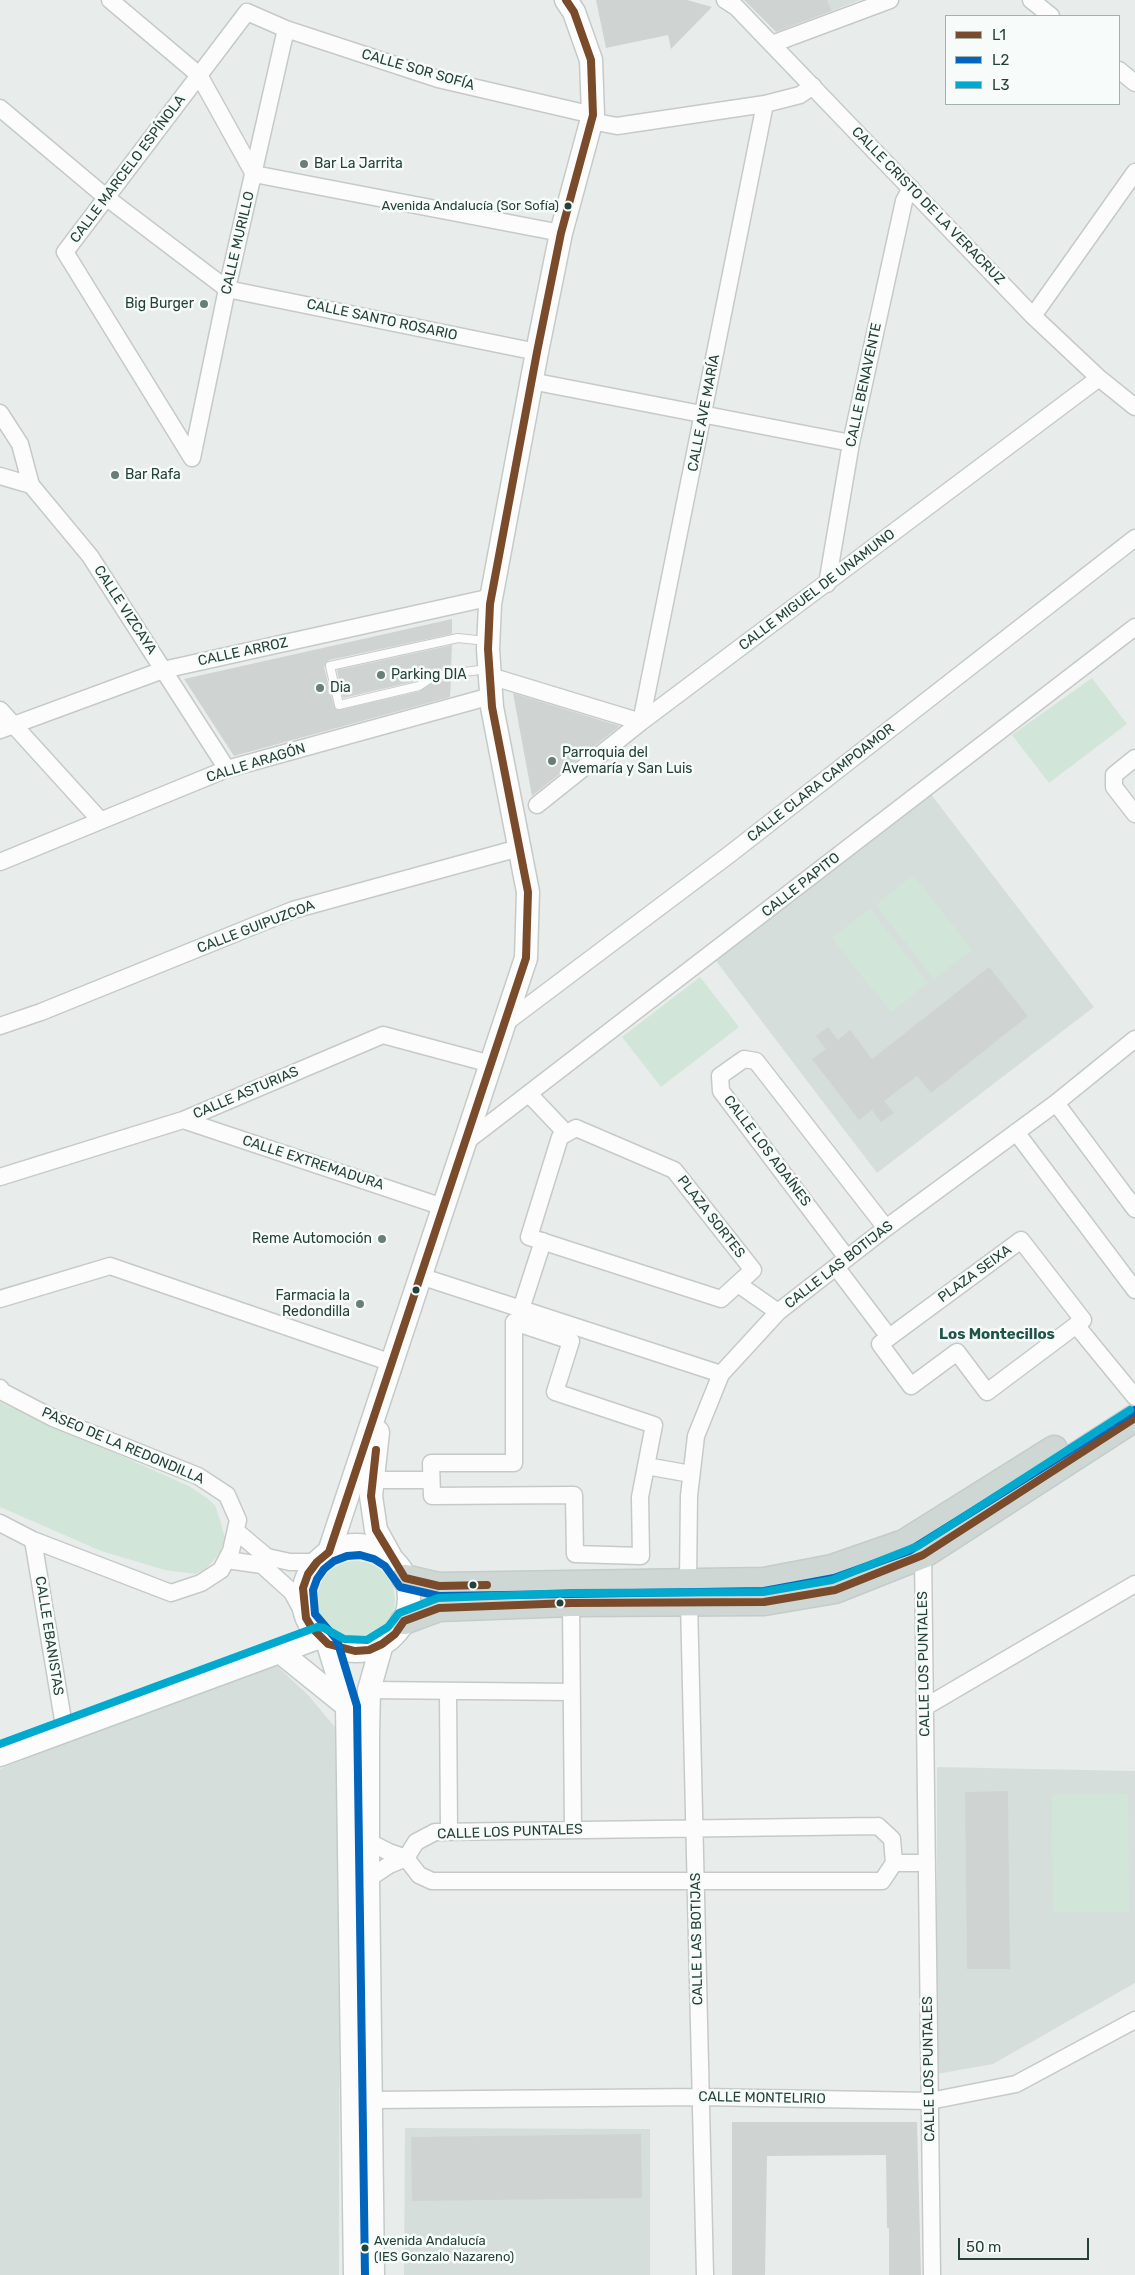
<!DOCTYPE html>
<html>
<head>
<meta charset="utf-8">
<style>
	body { margin:0 }
	#map { position:relative; width:1135px; height:2275px; overflow:hidden; background:#e8edeb; font-family:Rubik,sans-serif }
	canvas { display:block }
	.legend { position:absolute; left:945px; top:15px; width:175px; height:90px; box-sizing:border-box; background:#f7fbf9; border:1px solid #a3b1ad; margin:0; padding:6px 9px; list-style:none; font-size:15px; color:#24423a }
	.legend li { display:flex; align-items:center; gap:10px; height:25px }
	.legend b { width:25px; border:1px solid #a3b1ad }
	.scale { position:absolute; left:958px; top:2238px; width:131px; height:22px; box-sizing:border-box; border:2px solid #24423a; border-top:0; padding-left:6px; font-size:15px; line-height:18px; white-space:nowrap; color:#24423a; -webkit-text-stroke:4px #f7fbf9; paint-order:stroke }
</style>
</head>
<body>
<div id="map">
<canvas width="1135" height="2275"></canvas>
<ul class="legend">
<li><b style="height:6px;background:#7a4b2a"></b>L1</li>
<li><b style="height:6px;background:#0065bd"></b>L2</li>
<li><b style="height:6px;background:#00a9ce"></b>L3</li>
</ul>
<div class="scale">50 m</div>
</div>
<script>
const context = document.querySelector('canvas').getContext('2d');
context.lineJoin = 'round';
function fillPath(path, color) { context.fillStyle = color; context.fill(path, 'evenodd'); }
const toPath = rows => new Path2D(rows.map(r => 'M' + r).join(''));
function trace(path, color, width, dash) { context.strokeStyle = color; context.lineWidth = width; context.lineCap = dash ? 'butt' : 'round'; context.setLineDash(dash || []); context.stroke(path); }
function drawText(font, color, halo, rows, align = 'center') {
  context.font = font + ' Rubik,sans-serif'; context.lineWidth = 5; context.setLineDash([]); context.textBaseline = 'middle'; context.strokeStyle = halo; context.fillStyle = color; for (const [text, x, y, turn = 0] of rows) {
    context.save(); context.translate(x, y); context.rotate((+turn || 0) * Math.PI / 180); context.textAlign = isNaN(turn) ? turn : align; if (halo) context.strokeText(text, 0, 0); context.fillText(text, 0, 0); context.restore();
  }
}
fillPath(toPath([
	[827,0,860,0,832,11],
	[930,793,1094,1007,877,1173,713,957],
	[276,1665,308,1695,340,1733,339,2275,0,2275,0,1769,247,1672],
	[937,1767,1135,1771,1135,1983,993,2064,937,2074],
	[405,2128,650,2129,650,2275,404,2275]
]), '#d6dedb');
fillPath(toPath([
	[1092,678,1127,724,1049,783,1012,735],
	[913,875,972,950,934,979,876,905],
	[870,909,928,983,891,1012,832,938],
	[700,977,739,1027,661,1087,622,1037],
	[0,1402,189,1486,207,1498,215,1505,221,1523,225,1538,220,1553,206,1569,195,1574,165,1570,101,1551,0,1507],
	'317 1600a39 39 0 1 1 78 0a39 39 0 1 1-78 0Z',
	[1128,1794,1129,1912,1053,1912,1052,1795]
]), '#d1e6d8');
fillPath(toPath([
	[596,0,687,0,712,7,671,49,668,35,606,48],
	[744,0,827,0,832,11,776,32],
	[452,619,452,634,329,660,324,667,334,706,338,710,420,691,436,681,451,679,450,697,234,756,184,679],
	[452,645,451,668,433,671,417,681,343,698,337,670],
	[513,693,610,723,620,726,532,796],
	[989,967,1028,1016,931,1093,917,1076,884,1101,894,1113,881,1122,872,1110,859,1120,812,1059,826,1049,816,1036,828,1027,838,1040,850,1030,872,1059],
	[1008,1791,1010,1969,967,1969,965,1792],
	[732,2122,917,2122,921,2275,889,2275,889,2228,887,2228,886,2155,767,2156,765,2275,732,2275],
	[641,2134,642,2198,412,2201,411,2137]
]), '#cfd4d2');
const lane = toPath([
	[486,641,458,638,330,666,339,705,419,686,434,676,487,669]
]);
const street = toPath([
	[110,0,199,75,254,174,561,233],
	[725,0,736,7,1033,316,1099,378,1135,407],
	[1031,0,1051,16],
	[772,44,890,0],
	[1119,70,1135,83],
	[0,108,107,198,227,289,537,352],
	[591,121,617,126,765,104,800,95,813,86],
	[1033,316,1135,172],
	[531,381,851,443],
	[0,413,20,444,31,485],
	[192,458,65,252,247,12,286,29,438,79,593,115],
	[192,458,227,289,286,29],
	[0,476,31,485,90,556,227,769],
	[827,584,851,443,904,201,911,188],
	[490,676,641,722],
	[0,710,100,820],
	[641,722,765,104],
	[0,730,163,670,492,597],
	[1135,758,1114,775,1114,787,1135,814],
	[537,805,641,722,1099,378],
	[0,862,227,769,491,696],
	[504,1024,730,854,1135,538],
	[0,1026,41,1012,293,910,519,848],
	[529,1094,566,1133],
	[1056,1103,1135,1209],
	[183,1120,443,1207],
	[576,1128,674,1170,753,1270,721,1299,529,1237,560,1137,576,1128],
	[1016,1132,1135,1290],
	[467,1141,1135,627],
	[0,1177,183,1120,383,1035,491,1064],
	[1021,1240,1083,1320,987,1392,957,1352,911,1386,880,1344,1021,1240],
	[847,1258,721,1091,720,1076,744,1059,756,1061,886,1228],
	[836,1267,889,1337],
	[420,1276,721,1374],
	[738,1284,778,1312],
	[0,1299,110,1266,392,1363],
	[521,1309,543,1241],
	[514,1322,571,1341,555,1392,654,1425,640,1497,641,1556,575,1554,574,1495,432,1496,431,1463,514,1463,514,1322],
	[1076,1325,1135,1397],
	[0,1388,3,1392,53,1418,198,1476,227,1495,238,1520,231,1551,221,1570,201,1583,171,1593,33,1540,0,1523],
	[646,1466,691,1474],
	[373,1480,431,1480],
	[236,1531,267,1557,290,1562,317,1562],
	[33,1540,65,1732],
	[923,1555,932,2275],
	[227,1560,262,1565,292,1592,306,1618],
	[688,1581,689,1496,696,1436,721,1374,778,1312,886,1228,1056,1103,1135,1039],
	[689,1602,705,2275],
	[571,1603,573,1830],
	[369,1690,572,1692],
	[448,1692,449,1832],
	[925,1707,1135,1584],
	[878,1826,892,1839,894,1863,882,1881,432,1881,419,1875,406,1858,416,1842,435,1832,878,1826],
	[367,1841,389,1852,406,1858],
	[894,1863,927,1863],
	[368,1879,389,1865,406,1858],
	[372,2100,701,2097,930,2101,1016,2084,1135,2020]
]);
const secondary = toPath([
	[378,1432,371,1496,376,1530,392,1559],
	'303 1598a53 53 0 1 1 106 0a53 53 0 1 1-106 0Z',
	[329,1552,526,958,528,892,492,707,488,649,490,604,537,352,561,233,593,115,591,60,574,12,566,0],
	[328,1644,347,1706,355,2275],
	[280,1652,347,1706],
	[0,1755,320,1637],
	[373,2275,368,1879,368,1734,369,1690,382,1644]
]);
const primary = toPath([
	[405,1578,439,1586,764,1581,832,1568,904,1543,1054,1449],
	[404,1621,439,1608,571,1603,764,1602,835,1590,923,1555,1135,1418]
]);
trace(lane, '#c5cac8', 10);
trace(street, '#c5cac8', 19);
trace(secondary, '#c3cbc8', 25);
trace(primary, '#c3ccc9', 29);
trace(lane, '#fcfcfc', 8);
trace(street, '#fcfcfc', 16);
trace(secondary, '#fcfcfc', 22);
trace(primary, '#cfd7d5', 26);
trace(toPath([
	[566,0,574,12,591,60,593,115,561,233,537,352,490,604,488,649,492,707,528,892,526,958,329,1552,317,1562,308,1574,303,1588,306,1618,312,1628,328,1644,355,1651,369,1650,382,1644,395,1634,404,1621,439,1608,571,1603,764,1602,835,1590,923,1555,1135,1418],
	[376,1450,371,1496,376,1530,405,1578,439,1586,487,1585]
]), '#7a4b2a', 8);
trace(toPath([
	[365,2275,357,1706,337,1640,315,1614,313,1590,317,1579,324,1569,334,1561,347,1556,360,1555,374,1559,385,1566,400,1587,439,1596,764,1591,834,1578,909,1551,1135,1410]
]), '#0065bd', 8);
trace(toPath([
	[0,1744,317,1627,324,1628,344,1639,367,1640,388,1627,399,1613,438,1598,571,1593,763,1592,832,1580,918,1546,1130,1410]
]), '#00a9ce', 8);
for (const [x, y, r, color] of [
	[304,164,5,"#697e78"],
	[568,206,4.5,"#24423a"],
	[204,304,5,"#697e78"],
	[115,475,5,"#697e78"],
	[381,675,5,"#697e78"],
	[320,688,5,"#697e78"],
	[552,761,5,"#697e78"],
	[382,1239,5,"#697e78"],
	[416,1290,4.5,"#24423a"],
	[360,1304,5,"#697e78"],
	[473,1585,4.5,"#24423a"],
	[560,1603,4.5,"#24423a"],
	[365,2248,4.5,"#24423a"]
]) { const dot = new Path2D(); dot.arc(x, y, r, 0, 2 * Math.PI); context.fillStyle = color; context.fill(dot); trace(dot, '#f7fbf9', 2); }
drawText('13px', '#24423a', '#f7fbf9', [
	["Avenida Andalucía (Sor Sofía)",559,206],
	["Avenida Andalucía",374,2241,"left"],
	["(IES Gonzalo Nazareno)",374,2257,"left"]
], 'right');
drawText('14px', '#24423a', '#f7fbf9', [
	["CALLE SOR SOFÍA",418,70,16],
	["CALLE MARCELO ESPÍNOLA",128,169,-53],
	["CALLE CRISTO DE LA VERACRUZ",928,206,46],
	["CALLE MURILLO",238,243,-77],
	["CALLE SANTO ROSARIO",382,320,12],
	["CALLE BENAVENTE",864,385,-78],
	["CALLE AVE MARÍA",704,413,-79],
	["CALLE MIGUEL DE UNAMUNO",817,590,-37],
	["CALLE VIZCAYA",125,610,57],
	["CALLE ARROZ",243,652,-12],
	["CALLE ARAGÓN",256,763,-17],
	["CALLE CLARA CAMPOAMOR",821,783,-38],
	["CALLE PAPITO",801,885,-38],
	["CALLE GUIPUZCOA",256,927,-21],
	["CALLE ASTURIAS",246,1093,-23],
	["CALLE LOS ADAÍNES",767,1151,53],
	["CALLE EXTREMADURA",313,1163,18],
	["PLAZA SORTES",711,1217,52],
	["CALLE LAS BOTIJAS",839,1265,-38],
	["PLAZA SEIXA",975,1274,-36],
	["PASEO DE LA REDONDILLA",123,1446,23],
	["CALLE EBANISTAS",49,1636,81],
	["CALLE LOS PUNTALES",924,1664,-91],
	["CALLE LOS PUNTALES",510,1832,-2],
	["CALLE LAS BOTIJAS",697,1939,-91],
	["CALLE LOS PUNTALES",929,2069,-91],
	["CALLE MONTELIRIO",762,2098,1]
]);
drawText('14px', '#24423a', '#f7fbf9', [
	["Bar La Jarrita",314,164],
	["Big Burger",194,304,"right"],
	["Bar Rafa",125,475],
	["Parking DIA",391,675],
	["Dia",330,688],
	["Parroquia del",562,753],
	["Avemaría y San Luis",562,769],
	["Reme Automoción",372,1239,"right"],
	["Farmacia la",350,1296,"right"],
	["Redondilla",350,1312,"right"]
], 'left');
drawText('bold 15px', '#1f5548', '#f7fbf9', [
	["Los Montecillos",997,1335]
]);
</script>
</body>
</html>
